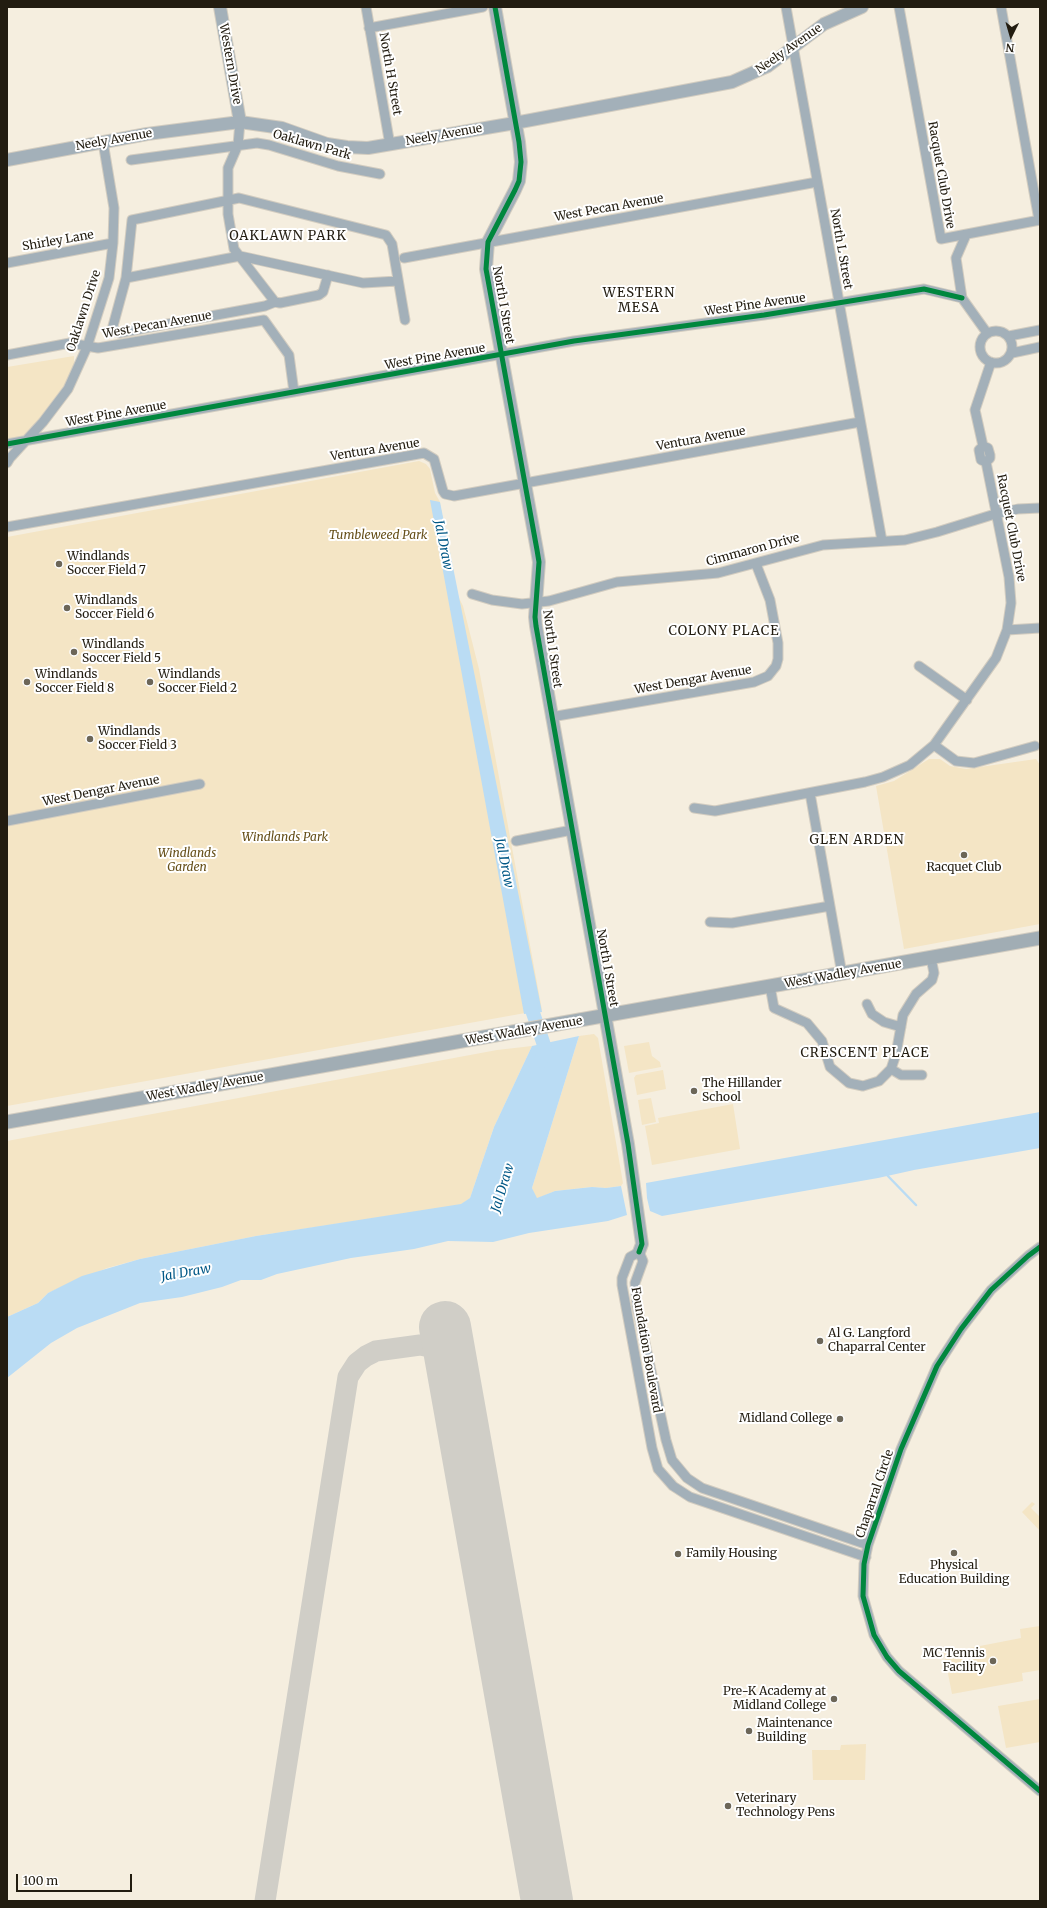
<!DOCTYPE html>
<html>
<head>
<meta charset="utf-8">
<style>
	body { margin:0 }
	#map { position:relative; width:1047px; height:1908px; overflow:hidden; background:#f5eedf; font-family:Merriweather,serif }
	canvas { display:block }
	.frame { position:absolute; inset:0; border:8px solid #221c10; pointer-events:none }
	.north { position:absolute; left:991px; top:16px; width:40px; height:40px; -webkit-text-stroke:3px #fff; paint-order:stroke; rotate:185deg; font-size:11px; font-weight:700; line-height:16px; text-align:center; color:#221c10 }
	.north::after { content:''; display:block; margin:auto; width:14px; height:18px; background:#221c10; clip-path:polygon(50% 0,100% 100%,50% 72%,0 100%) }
	.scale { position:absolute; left:16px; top:1874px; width:116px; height:18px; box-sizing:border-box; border:2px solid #221c10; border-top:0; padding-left:5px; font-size:12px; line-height:14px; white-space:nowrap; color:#221c10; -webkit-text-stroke:3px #fff; paint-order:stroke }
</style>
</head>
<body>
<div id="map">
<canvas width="1047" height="1908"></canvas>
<div class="frame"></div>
<div class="north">N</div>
<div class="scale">100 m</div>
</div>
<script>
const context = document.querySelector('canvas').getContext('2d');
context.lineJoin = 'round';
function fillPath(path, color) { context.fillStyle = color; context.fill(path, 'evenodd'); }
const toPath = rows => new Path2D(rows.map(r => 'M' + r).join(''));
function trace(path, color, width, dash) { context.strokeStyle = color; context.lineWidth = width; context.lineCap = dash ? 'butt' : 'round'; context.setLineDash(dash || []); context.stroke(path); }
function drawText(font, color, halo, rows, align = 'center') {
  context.font = font + ' Merriweather,serif'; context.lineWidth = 4; context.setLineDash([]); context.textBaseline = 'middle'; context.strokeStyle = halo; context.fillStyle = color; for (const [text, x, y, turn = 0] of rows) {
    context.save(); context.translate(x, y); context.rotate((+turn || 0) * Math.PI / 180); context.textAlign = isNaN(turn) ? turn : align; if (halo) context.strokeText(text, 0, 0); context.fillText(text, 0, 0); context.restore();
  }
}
fillPath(toPath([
	[74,356,74,376,26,440,7,444,7,367],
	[419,461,426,464,430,469,435,493,440,502,455,590,463,606,479,669,542,1010,7,1106,7,537],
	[929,759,940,759,950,766,966,769,1036,759,1040,765,1040,924,904,949,876,786,894,781],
	[594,1034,598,1038,623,1183,621,1186,606,1188,592,1187,555,1191,536,1199,532,1188,579,1036],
	[649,1042,652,1056,660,1062,661,1067,629,1073,624,1046],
	[532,1046,494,1127,470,1198,461,1205,256,1236,140,1259,107,1268,48,1293,38,1303,7,1317,7,1141,497,1050],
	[663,1070,666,1089,637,1095,634,1078,636,1075],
	[651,1098,656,1122,642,1125,638,1100],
	[733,1104,740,1149,652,1165,645,1126,659,1123,658,1118],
	[1032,1502,1035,1504,1031,1508,1040,1517,1040,1531,1022,1512],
	[1040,1626,1040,1670,1022,1673,1023,1681,952,1694,944,1653,1021,1638,1020,1629],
	[1040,1699,1040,1742,1006,1748,998,1706],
	[866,1744,865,1780,813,1780,812,1750,840,1750,841,1745]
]), '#f4e5c5');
fillPath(toPath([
	[430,500,440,502,542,1012,524,1014],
	[579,1036,532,1188,537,1198,555,1191,592,1187,606,1188,621,1186,627,1215,608,1221,529,1233,493,1242,448,1241,414,1249,351,1258,277,1274,261,1280,241,1280,222,1287,182,1297,140,1303,77,1328,51,1343,7,1378,7,1317,38,1303,48,1293,82,1276,140,1259,256,1236,461,1204,470,1198,494,1127,532,1046],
	[1040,1112,1040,1148,914,1170,878,1178,662,1216,650,1211,647,1198,646,1183]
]), '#badcf4');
trace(toPath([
	[886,1174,916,1205]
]), '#badcf4', 2.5);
trace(toPath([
	[529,995,532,1010,545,1048,541,1061]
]), '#badcf4', 14);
trace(toPath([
	[265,1901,348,1377,357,1363,366,1356,376,1351,420,1345,435,1348,440,1353,453,1373]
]), '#d0cec7', 21);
trace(toPath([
	[445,1327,547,1901]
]), '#d0cec7', 52);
const minor = toPath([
	[366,7,390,145],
	[786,7,882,541],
	[899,7,941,239,1040,220],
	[1001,7,1039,220],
	[369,28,483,7],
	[240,122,238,145,228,168,228,214,234,249,275,302,280,303,319,295,323,292,328,275],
	[131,160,257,143,269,145,338,166,380,174],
	[966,235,956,258,962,298,987,333],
	[404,258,817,182],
	[7,263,113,243],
	[126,278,240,256,363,283,398,281],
	[275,302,265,306,119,333,115,331,113,326,126,278,132,220,239,198,386,235,392,244,405,320],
	'980 347a16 16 0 1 1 32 0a16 16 0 1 1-32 0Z',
	[1009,336,1040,330],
	[1012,353,1040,347],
	[7,355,70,343,98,348,264,320,289,355,294,392],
	[7,444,574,341,764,315,924,289,962,298],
	[983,446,975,410,991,362],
	[983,446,988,448,990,455,990,458,986,462],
	[983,446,979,450,981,460,986,462],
	[7,463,10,458,43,422,68,389,87,347,109,278,113,243,114,208,103,142],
	[7,527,424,453,434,459,443,491,445,494,454,496,860,422],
	[472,594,492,600,522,604,549,601,617,582,718,573,823,545,905,540,937,532,995,514,1018,509,1040,508],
	[1007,630,1040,628],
	[919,666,967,700],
	[551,717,754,682,768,676,776,666,778,659,778,643,770,600,756,564],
	[934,745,956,761,974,763,1035,746],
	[810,793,842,974],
	[694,808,715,811,865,782,883,777,910,765,934,745,996,658,1007,630,1011,603,1009,577,986,462],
	[7,821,200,784],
	[516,841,572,830],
	[710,922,732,923,830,906],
	[770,986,774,1008,807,1023,822,1041,830,1067,849,1083,863,1086,879,1081,891,1069,896,1054,903,1015,916,994,932,980,934,973,931,958],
	[867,1004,872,1014,884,1022,901,1027],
	[891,1069,901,1075,922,1075],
	[1040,1247,1028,1256,991,1290,961,1329,937,1366,901,1449,868,1545,864,1564,863,1596,874,1635,887,1657,899,1671,1040,1791],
	[866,1557,690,1497,673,1486,658,1469,652,1448,622,1285,622,1278,630,1257,639,1252,643,1261,635,1283,637,1306,666,1440,672,1460,687,1478,702,1488,868,1545]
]);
const tertiary = toPath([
	[220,7,240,122],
	[495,7,519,142,521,162,519,181,515,190,488,242,486,269,537,550,539,562,535,617,536,626,628,1144,642,1244,639,1252],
	[7,160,147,134,240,122,282,128,327,144,347,147,368,148,515,123,732,82,768,66,824,24,862,7]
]);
const secondary = toPath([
	[7,1122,1040,938]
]);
trace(minor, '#d2ccc0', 11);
trace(tertiary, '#d2ccc0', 14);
trace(secondary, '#d2ccc0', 15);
trace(minor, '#a3b0b9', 9);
trace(tertiary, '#a3b0b9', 12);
trace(secondary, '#a1adb4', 13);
trace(toPath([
	[495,7,519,142,521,162,519,181,515,190,488,242,486,269,537,550,539,562,535,617,536,626,628,1144,642,1244,639,1252],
	[7,444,574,341,764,315,924,289,962,298],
	[1040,1247,1028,1256,991,1290,961,1329,937,1366,901,1449,868,1545,864,1564,863,1596,874,1635,887,1657,899,1671,1040,1791]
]), '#00873e', 5);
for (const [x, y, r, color] of [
	[59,564,4,"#6c6658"],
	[67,608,4,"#6c6658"],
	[74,652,4,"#6c6658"],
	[27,682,4,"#6c6658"],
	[150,682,4,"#6c6658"],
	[90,739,4,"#6c6658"],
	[964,855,4,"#6c6658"],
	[694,1091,4,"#6c6658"],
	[820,1341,4,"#6c6658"],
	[840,1419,4,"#6c6658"],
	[954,1553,4,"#6c6658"],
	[678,1554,4,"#6c6658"],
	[993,1661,4,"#6c6658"],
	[834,1699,4,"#6c6658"],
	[749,1731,4,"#6c6658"],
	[728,1806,4,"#6c6658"]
]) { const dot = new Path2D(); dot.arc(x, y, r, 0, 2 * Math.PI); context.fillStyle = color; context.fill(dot); trace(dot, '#fff', 1.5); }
drawText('12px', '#221c10', '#fff', [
	["Neely Avenue",789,49,-35],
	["Western Drive",230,64,80],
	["North H Street",390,74,80],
	["Neely Avenue",444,135,-10],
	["Neely Avenue",114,140,-10],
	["Oaklawn Park",312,145,16],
	["Racquet Club Drive",941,175,80],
	["West Pecan Avenue",609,208,-10],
	["Shirley Lane",58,241,-10],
	["North L Street",841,249,80],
	["North I Street",503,305,80],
	["West Pine Avenue",755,305,-8],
	["Oaklawn Drive",84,311,-72],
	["West Pecan Avenue",157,325,-10],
	["West Pine Avenue",435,357,-10],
	["West Pine Avenue",116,414,-10],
	["Ventura Avenue",701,439,-10],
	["Ventura Avenue",375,450,-9],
	["Racquet Club Drive",1011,528,79],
	["Cimmaron Drive",753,550,-15],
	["North I Street",552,649,82],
	["West Dengar Avenue",693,680,-10],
	["West Dengar Avenue",101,791,-11],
	["North I Street",607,968,80],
	["West Wadley Avenue",843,974,-10],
	["West Wadley Avenue",524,1031,-10],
	["West Wadley Avenue",205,1087,-10],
	["Foundation Boulevard",646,1350,80],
	["Chaparral Circle",875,1494,-71]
]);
drawText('italic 12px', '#654e17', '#fff', [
	["Tumbleweed Park",378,536],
	["Windlands Park",285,838],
	["Windlands",187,854],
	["Garden",187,868]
]);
drawText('12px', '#221c10', '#fff', [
	["Windlands",67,557],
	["Soccer Field 7",67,571],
	["Windlands",75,601],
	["Soccer Field 6",75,615],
	["Windlands",82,645],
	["Soccer Field 5",82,659],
	["Windlands",35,675],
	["Soccer Field 8",35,689],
	["Windlands",158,675],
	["Soccer Field 2",158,689],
	["Windlands",98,732],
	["Soccer Field 3",98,746],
	["Racquet Club",964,868,"center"],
	["The Hillander",702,1084],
	["School",702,1098],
	["Al G. Langford",828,1334],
	["Chaparral Center",828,1348],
	["Midland College",832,1419,"right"],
	["Family Housing",686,1554],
	["Physical",954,1566,"center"],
	["Education Building",954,1580,"center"],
	["MC Tennis",985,1654,"right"],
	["Facility",985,1668,"right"],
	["Pre-K Academy at",826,1692,"right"],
	["Midland College",826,1706,"right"],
	["Maintenance",757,1724],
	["Building",757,1738],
	["Veterinary",736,1799],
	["Technology Pens",736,1813]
], 'left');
context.letterSpacing = '1px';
drawText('13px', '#221c10', '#fff', [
	["OAKLAWN PARK",288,236],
	["WESTERN",639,293],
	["MESA",639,308],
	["COLONY PLACE",724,631],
	["GLEN ARDEN",857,840],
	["CRESCENT PLACE",865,1053]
]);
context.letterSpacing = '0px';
drawText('italic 13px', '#015886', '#fff', [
	["Jal Draw",443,545,79],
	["Jal Draw",504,863,79],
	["Jal Draw",503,1188,-73],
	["Jal Draw",186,1273,-10]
]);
</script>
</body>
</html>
